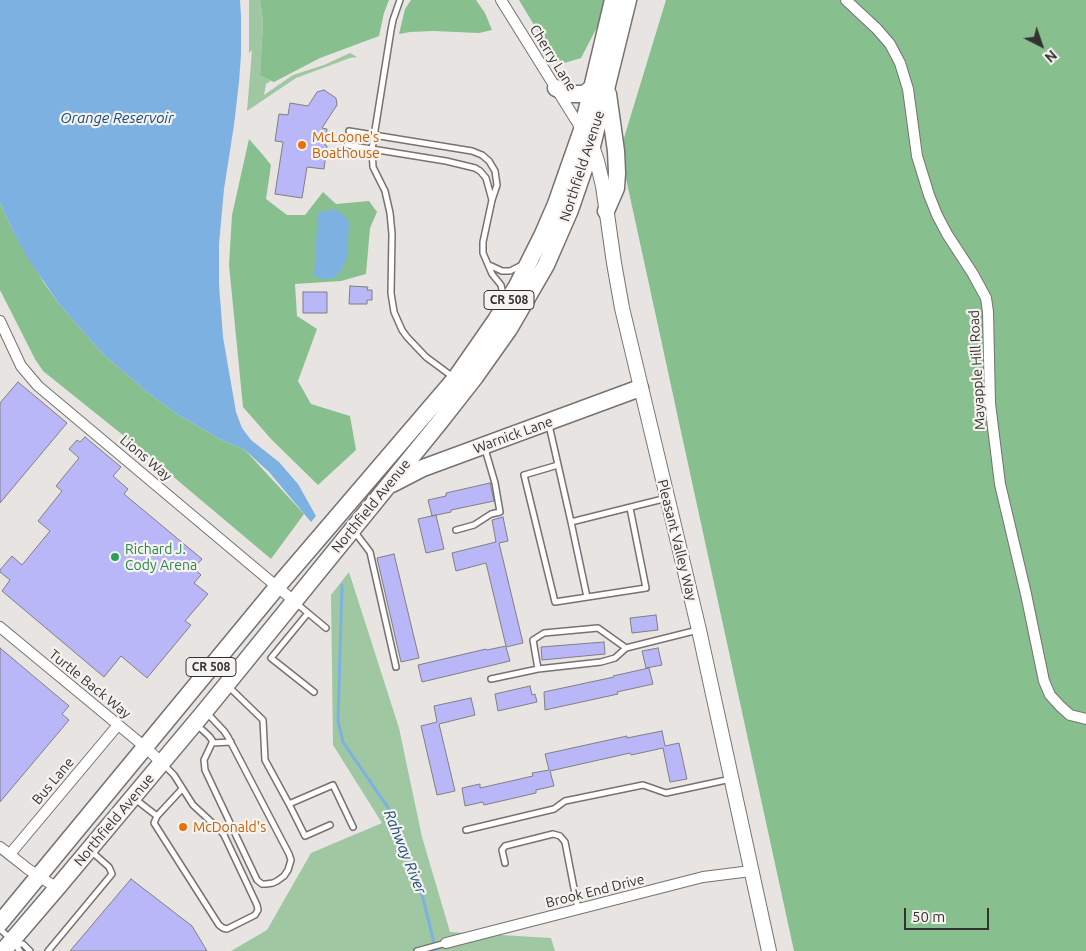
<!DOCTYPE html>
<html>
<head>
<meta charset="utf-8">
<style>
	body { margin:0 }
	#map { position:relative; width:1086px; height:951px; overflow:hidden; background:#e8e4e1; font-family:Ubuntu,sans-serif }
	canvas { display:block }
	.north { position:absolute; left:1016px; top:20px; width:50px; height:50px; -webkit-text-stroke:4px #f5f2ef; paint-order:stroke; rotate:139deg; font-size:14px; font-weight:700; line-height:20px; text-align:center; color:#333231 }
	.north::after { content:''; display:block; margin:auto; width:18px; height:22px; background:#333231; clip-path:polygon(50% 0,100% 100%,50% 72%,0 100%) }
	.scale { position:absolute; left:904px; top:908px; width:85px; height:22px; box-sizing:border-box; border:2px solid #333231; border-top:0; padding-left:6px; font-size:15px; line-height:18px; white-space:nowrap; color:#333231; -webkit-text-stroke:4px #f5f2ef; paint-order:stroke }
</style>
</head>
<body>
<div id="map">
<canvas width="1086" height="951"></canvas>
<div class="north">N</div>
<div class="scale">50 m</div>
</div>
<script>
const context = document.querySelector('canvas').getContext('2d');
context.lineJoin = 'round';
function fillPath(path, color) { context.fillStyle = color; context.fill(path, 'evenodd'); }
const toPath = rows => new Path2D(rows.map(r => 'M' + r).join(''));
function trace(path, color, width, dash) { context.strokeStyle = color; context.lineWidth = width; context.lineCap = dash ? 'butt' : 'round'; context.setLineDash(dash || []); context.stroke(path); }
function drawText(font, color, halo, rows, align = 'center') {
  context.font = font + ' Ubuntu,sans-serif'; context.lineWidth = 4.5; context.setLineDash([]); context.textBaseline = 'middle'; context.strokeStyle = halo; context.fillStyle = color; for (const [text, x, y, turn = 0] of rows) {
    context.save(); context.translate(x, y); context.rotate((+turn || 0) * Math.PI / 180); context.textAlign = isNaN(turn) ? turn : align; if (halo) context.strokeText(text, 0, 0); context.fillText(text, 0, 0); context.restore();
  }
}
fillPath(toPath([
	[249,0,260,0,263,22,260,76,271,81,266,84,264,95,293,75,324,65,350,53,357,57,350,58,296,78,247,111,252,50,249,53],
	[349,572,399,728,422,837,450,932,551,938,555,951,231,951,267,930,311,853,382,823,333,745,331,595]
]), '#9fc7a2');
fillPath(toPath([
	[260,0,389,0,384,13,379,36,320,58,274,82,260,76,263,22],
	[411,0,476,0,485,13,492,30,479,33,433,31,410,32,399,34,405,9],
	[519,0,607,0,605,12,581,58,558,65],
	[666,0,1086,0,1086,951,794,951,620,151],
	[249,139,263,155,271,165,266,199,287,215,305,215,323,192,336,204,369,201,377,212,370,228,366,274,341,281,295,284,297,316,317,329,298,381,311,404,350,416,356,450,318,485,271,439,243,407,229,265,232,215],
	[0,202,13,231,44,283,59,304,103,354,147,392,177,414,220,439,245,450,304,514,271,559,144,452,43,371,35,359,0,290]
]), '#88bf8e');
fillPath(toPath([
	[0,0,240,0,241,16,241,55,239,82,234,125,224,189,219,244,219,284,223,337,236,412,242,428,251,440,279,462,298,484,316,516,311,522,269,472,245,450,220,439,177,414,147,392,103,354,59,304,27,257,13,231,0,202],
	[334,209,344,215,349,223,347,257,341,271,335,277,325,280,314,275,318,213]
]), '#7db1e2');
trace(toPath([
	[342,585,338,721,343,742,389,809,423,898,436,951]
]), '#7db1e2', 3);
const building = toPath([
	[324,90,336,98,337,105,322,128,327,129,325,145,327,146,324,169,307,167,302,198,275,194,283,142,275,141,279,114,288,115,290,103,308,106,317,92,324,90],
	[350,286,368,287,367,290,372,290,372,300,367,300,367,304,349,304,350,286],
	[303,292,327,292,327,313,303,313,303,292],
	[18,382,67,423,0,503,0,403,18,382],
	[85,437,121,467,113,476,128,489,124,494,202,559,194,568,201,575,194,583,208,594,185,621,191,625,147,678,121,656,104,677,2,591,10,580,0,572,0,570,12,556,22,565,50,531,38,521,62,491,56,486,79,458,69,449,77,440,80,442,85,437],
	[490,483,494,501,451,510,451,512,432,516,428,500,446,496,446,493,490,483],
	[436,515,444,549,426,553,418,519,436,515],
	[503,517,508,541,499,543,523,643,506,647,510,661,422,682,418,665,486,649,487,650,506,646,486,563,456,571,452,553,496,542,492,520,503,517],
	[394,554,419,658,401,662,377,558,394,554],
	[656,615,658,630,632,633,630,618,656,615],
	[604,642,605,654,542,660,541,647,604,642],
	[0,648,69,706,62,714,69,720,0,802,0,648],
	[658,648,662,665,646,668,642,651,658,648],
	[649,668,653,684,617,692,618,694,545,710,544,692,614,677,613,676,649,668],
	[530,686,532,695,535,694,537,702,498,711,495,694,530,686],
	[471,698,475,715,439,724,455,791,437,795,421,726,437,722,434,706,471,698],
	[662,731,665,746,679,743,687,779,670,782,663,748,631,755,630,753,550,771,554,786,536,790,536,793,484,805,483,802,465,806,462,788,480,784,480,788,533,776,532,773,549,770,545,754,627,736,627,738,662,731],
	[131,879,192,926,207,951,70,951,131,879]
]);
fillPath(building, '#b9b7f7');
trace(building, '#7f7f83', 1);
const lane = toPath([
	[400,0,393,20,391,30,372,149,373,167,385,191,390,213,392,234,391,293,394,312,402,330,407,337,426,357,453,377],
	[349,131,472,151,482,155,489,161,495,171,497,185,492,200,483,242,483,253,492,274,501,285,504,299],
	[347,145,446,161,475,168,480,171,486,178,492,200],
	[489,265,502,271,510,271,522,265],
	[549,425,571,522,667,498],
	[558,465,524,475,555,602,646,588,630,508],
	[571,522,587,597],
	[456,530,474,525,491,514,500,512,495,483,485,449],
	[354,531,370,552,396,667],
	[296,603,326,628],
	[308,613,271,658,314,692],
	[538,669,533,640,544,633,598,628,626,648],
	[491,679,538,669,601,662,615,658,626,648,698,630],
	[228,686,263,720,265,760,289,804,333,785,353,827],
	[197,725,209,736,212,740,212,743,204,760,205,770,257,880,262,884,266,884,273,883,277,881,284,876,288,870,291,860,289,854,228,737,224,731,207,713],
	[212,743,231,742],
	[163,764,174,775,193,805,219,829,224,835,257,905,258,910,255,915,227,929,223,928,219,925,154,823,157,816,182,789],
	[135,799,157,816],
	[289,804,305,836,330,825],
	[466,830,554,809,565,801,643,785,666,793,731,779],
	[505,863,502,850,505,846,553,834,560,836,565,842,578,909],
	[0,929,11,939],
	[20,951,18,949,18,944,23,944,30,951],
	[48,951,112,874,109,867,92,852],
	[417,951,446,943]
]);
const street = toPath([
	[501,0,582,130],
	[846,0,877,29,890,44,900,63,908,89,917,156,929,195,937,215,947,234,973,274,986,298,988,312,990,403,1000,484,1026,594,1044,681,1050,695,1060,706,1070,715,1086,719],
	[0,321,21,366,38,386,294,601],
	[0,627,145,747,162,763],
	[0,847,28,869,57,888],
	[10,854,118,725],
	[446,943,703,877,751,871]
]);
const secondary = toPath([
	[589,142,592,146,597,161,603,186,614,263,622,308,699,630,769,951]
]);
const primary = toPath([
	[556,88,572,94,584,94,592,88],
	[606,211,616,188,617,173,616,151,608,94],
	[392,484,423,468,640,388],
	[0,923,277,587,455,379,496,320,517,286,543,234,556,204,582,130,613,0],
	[3,951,57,888,205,711,439,423,475,377,509,329,546,265,570,210,592,146,628,0]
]);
trace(lane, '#767270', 8);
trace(street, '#767270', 12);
trace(secondary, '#767270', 16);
trace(primary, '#767270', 19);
trace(lane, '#fff', 5);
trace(street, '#fff', 10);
trace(secondary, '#fff', 14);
trace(primary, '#fff', 16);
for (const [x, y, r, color] of [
	[302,145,5,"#e8710a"],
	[115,557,5,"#2e9e5b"],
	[183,827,5,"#e8710a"]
]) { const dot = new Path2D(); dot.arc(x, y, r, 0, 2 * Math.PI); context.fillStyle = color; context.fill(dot); trace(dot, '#f5f2ef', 2); }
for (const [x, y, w] of [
	[509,300,50],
	[211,667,50]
]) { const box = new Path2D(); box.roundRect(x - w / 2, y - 9.5, w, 19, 4); context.fillStyle = '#f5f2ef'; context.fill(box); trace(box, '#333231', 1); }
drawText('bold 12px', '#333231', null, [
	["CR 508",509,300],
	["CR 508",211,667]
]);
drawText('14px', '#333231', '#f5f2ef', [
	["Cherry Lane",553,58,58],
	["Northfield Avenue",582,166,-72],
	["Mayapple Hill Road",977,370,-93],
	["Warnick Lane",513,435,-20],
	["Lions Way",146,458,40],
	["Northfield Avenue",371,506,-51],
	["Pleasant Valley Way",677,540,76],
	["Turtle Back Way",90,684,39],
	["Bus Lane",53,781,-50],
	["Northfield Avenue",114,820,-50],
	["Brook End Drive",595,891,-14]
]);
drawText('14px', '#c56008', '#f5f2ef', [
	["McLoone's",312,137],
	["Boathouse",312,153],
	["McDonald's",193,827]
], 'left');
drawText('14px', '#27864d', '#f5f2ef', [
	["Richard J.",125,549],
	["Cody Arena",125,565]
], 'left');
drawText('italic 15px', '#134c7a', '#f5f2ef', [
	["Orange Reservoir",117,118],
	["Rahway River",405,852,68]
]);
</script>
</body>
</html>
